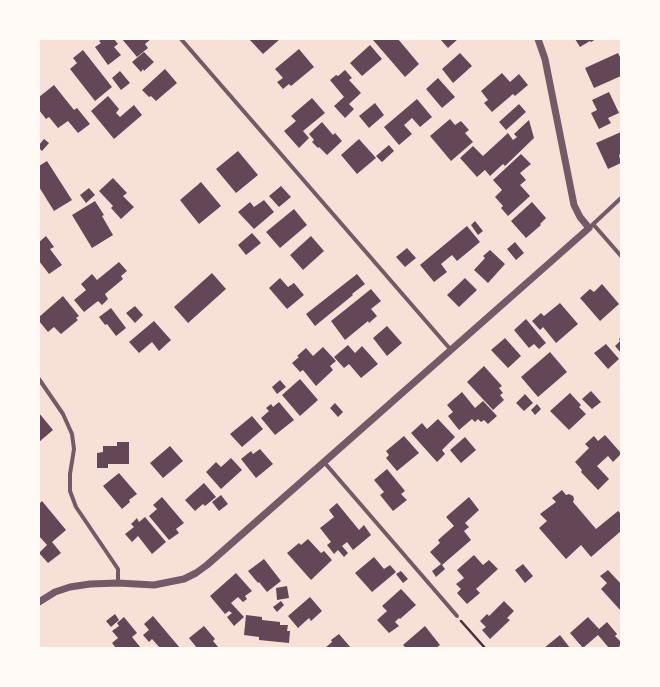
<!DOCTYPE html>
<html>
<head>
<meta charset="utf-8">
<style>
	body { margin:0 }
	#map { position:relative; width:660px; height:687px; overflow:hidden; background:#f7e1d7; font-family:"Public Sans",sans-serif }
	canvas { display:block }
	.frame { position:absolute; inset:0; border:40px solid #fffaf5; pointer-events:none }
</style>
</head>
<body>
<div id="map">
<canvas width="660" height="687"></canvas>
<div class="frame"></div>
</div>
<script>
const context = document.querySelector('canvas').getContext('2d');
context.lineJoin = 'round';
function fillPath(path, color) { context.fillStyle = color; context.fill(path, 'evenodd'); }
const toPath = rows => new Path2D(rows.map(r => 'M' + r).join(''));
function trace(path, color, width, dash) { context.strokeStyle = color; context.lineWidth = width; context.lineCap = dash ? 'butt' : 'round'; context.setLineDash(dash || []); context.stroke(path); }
fillPath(toPath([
	[102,39,114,39,118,44,114,47,121,55,108,65,95,47,101,43,99,41],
	[122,39,151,39,145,44,148,48,137,57],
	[249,39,280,39,263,54],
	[374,39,398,39,419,64,405,77,373,40],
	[440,39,458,39,448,48],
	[575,39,596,39,591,42,590,41,580,47],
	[370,45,382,59,362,76,350,63],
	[299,49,314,67,291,86,289,84,283,89,277,82,283,78,275,69],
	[83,50,112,87,95,101,70,69,77,63,73,58],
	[144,52,154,62,144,71,143,69,141,72,132,62],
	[460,53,472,66,453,83,442,69],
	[618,53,621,59,621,76,594,88,585,68],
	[165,69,177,83,156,101,151,96,149,97,142,90],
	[345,70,352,78,349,80,361,93,349,104,354,109,345,118,334,106,344,97,330,80,336,75,338,76],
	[120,71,130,83,121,90,112,78],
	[502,73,510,82,519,74,528,85,515,96,513,94,492,112,484,103,488,100,481,91],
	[438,78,455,97,442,108,426,89],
	[54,85,74,110,77,108,90,124,78,133,68,121,58,128,49,117,46,119,39,110,39,97],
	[609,92,619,113,608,118,611,123,599,129,591,113,597,110,592,100],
	[108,96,119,109,116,113,120,117,134,105,142,115,114,139,91,111],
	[312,98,325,113,303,131,309,138,299,148,284,131,296,121,291,116],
	[417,99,432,117,420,127,412,118,404,125,412,134,399,145,384,127],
	[375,103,384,115,369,128,359,116],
	[519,104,526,112,506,130,499,122],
	[450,119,455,125,461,121,469,130,465,133,473,142,451,161,430,136],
	[529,120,534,138,505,166,503,164,490,176,485,170,477,177,460,158,473,146,483,156,508,133,513,140,517,137,514,134],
	[322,122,333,135,335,133,342,141,327,155,319,147,318,148,312,142,314,140,309,134],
	[621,132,621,154,619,155,621,163,608,169,596,143],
	[44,139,49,143,42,151,39,148,39,145],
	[359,139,376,158,357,174,341,155],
	[389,145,394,151,382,162,376,156],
	[238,151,258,175,236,193,216,169],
	[521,154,531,164,520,173,526,180,520,185,530,196,508,216,501,208,503,206,495,197,502,190,493,180],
	[47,161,72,200,54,211,39,187,39,166],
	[113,178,127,193,123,196,134,207,121,219,111,208,113,206,99,191],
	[201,182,221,206,199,224,180,200],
	[281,186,291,197,279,207,269,196],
	[89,188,95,195,86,203,80,195],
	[264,200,274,212,254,229,238,212,250,202,254,207],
	[95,201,104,215,102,216,113,235,92,248,72,215],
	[532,202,546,218,540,224,541,225,526,238,511,221],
	[294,209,307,225,280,248,266,232],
	[475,221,483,231,478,235,471,225],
	[467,226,480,242,457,261,452,255,441,264,447,272,434,282,420,265],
	[252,233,261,243,246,255,238,245],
	[46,236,54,247,50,249,62,265,49,274,39,261,39,242],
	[311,236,324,251,303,270,290,255],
	[515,242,524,253,516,260,507,249],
	[407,248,416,258,405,267,396,257],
	[490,250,505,264,488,283,474,270,485,258,483,256],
	[119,262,127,271,121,276,123,279,105,294,108,299,102,305,98,301,84,312,74,300,86,290,81,284,92,274,97,280],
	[212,273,226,289,188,323,174,307],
	[357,274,365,284,352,294,353,295,315,326,306,314],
	[280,278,288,287,294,283,304,295,287,309,269,288],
	[465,278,477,290,459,307,447,295],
	[602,284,619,304,600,321,580,298,590,289,594,292],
	[371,289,381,301,371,309,377,316,369,323,368,321,345,340,331,321],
	[63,296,79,316,76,318,78,320,61,334,54,327,48,332,39,321,39,317],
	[560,303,578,324,556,343,543,327,540,330,532,321,541,313,544,316],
	[135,306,143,315,135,323,126,313],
	[111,308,126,328,116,336,107,324,105,325,99,317],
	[526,319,546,343,539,349,534,344,529,348,514,330],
	[154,321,171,340,159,351,152,342,139,353,129,342],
	[387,326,402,343,387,356,373,338],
	[621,337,621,353,615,346,620,341,619,339],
	[505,338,521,356,508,368,491,350],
	[606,344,619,359,608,369,594,353],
	[348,345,355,353,362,346,378,364,361,378,349,364,344,368,334,357],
	[323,347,336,361,330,366,333,370,316,386,303,370,300,372,292,363,299,357,297,356,306,348,313,356],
	[550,352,567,372,538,397,521,377],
	[484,366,502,386,499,388,503,393,500,395,504,400,493,410,467,382],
	[300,379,318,400,300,416,282,395],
	[280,380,286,387,277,394,272,387],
	[591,391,601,402,592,409,582,399],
	[462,392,475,408,483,401,497,416,488,424,484,420,481,422,478,419,475,422,472,419,459,430,448,416,453,412,447,405],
	[570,393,581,405,579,407,586,414,569,430,550,411],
	[525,394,533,403,524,411,516,403],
	[279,402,294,420,275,435,261,418,269,411,266,408,271,404,273,407],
	[335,403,343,412,338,417,330,408],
	[537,404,541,409,535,415,531,410],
	[39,413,53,430,39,442],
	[252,416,263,429,242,447,230,434],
	[438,419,455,437,442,450,445,454,437,462,411,433,422,423,427,429],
	[605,435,621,453,621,454,613,462,608,456,597,466,609,479,598,490,581,472,582,470,575,462,589,448,585,444,594,436,598,441],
	[404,436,419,453,397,471,386,458,389,455,386,451],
	[465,437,476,450,461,463,450,450],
	[117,442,129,442,129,464,108,464,108,468,97,468,97,453,103,452,103,446,117,446],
	[170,446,183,461,163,478,150,463],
	[260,449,273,464,256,478,241,459,251,451,253,454],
	[231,458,242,470,221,489,206,472,216,462,221,467],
	[387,469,405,491,401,494,407,500,393,511,380,495,384,492,374,480],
	[119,473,137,494,129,500,130,502,122,509,103,486],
	[204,483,216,497,205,506,203,504,195,511,185,500],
	[562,490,566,495,569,494,573,496,574,499,573,502,596,529,618,511,621,514,621,531,591,557,581,545,566,559,539,528,547,521,540,514,556,502,552,498],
	[221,495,228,504,219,511,212,502],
	[162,497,184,523,176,529,179,533,169,540,149,516,157,509,153,505],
	[469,497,479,510,465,523,469,527,464,531,471,540,442,565,445,569,436,577,432,571,441,564,430,552,440,543,438,540,454,526,446,517],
	[42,501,66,530,52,542,61,553,48,563,39,553,47,545,39,536,39,504],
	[337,503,359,530,364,525,371,535,353,550,347,542,342,546,348,553,344,557,338,550,334,554,327,545,331,542,320,528,334,517,329,510],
	[145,517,166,542,152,554,138,536,132,542,125,534,134,527,131,524,137,518,139,522],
	[308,539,321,553,324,551,332,560,311,580,287,553,299,543,301,545],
	[474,555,483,565,489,560,498,569,476,589,480,593,467,604,457,593,461,589,456,584,464,578,457,570],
	[374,557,384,569,390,565,396,572,372,592,355,573],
	[264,559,281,581,267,592,259,582,258,583,248,571],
	[523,564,533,576,525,583,515,570],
	[608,570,621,584,621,611,601,589,607,583,600,576],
	[401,571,408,579,403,583,396,574],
	[236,573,252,591,245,596,247,599,243,602,238,597,231,603,244,617,234,626,227,617,232,613,229,611,225,614,210,596],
	[287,586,289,598,277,600,276,588],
	[401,589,416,605,400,619,399,618,395,622,399,626,389,633,377,620,387,611,382,606],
	[310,597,322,611,311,621,309,618,298,628,288,616],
	[281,601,284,605,277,612,273,607],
	[504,601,514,611,507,618,510,620,490,639,482,630,486,627,480,621,487,614,489,616],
	[115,614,119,620,111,627,106,621],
	[246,615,262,617,262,620,280,622,280,625,288,625,287,631,290,631,289,643,259,640,259,637,244,635],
	[153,616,180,648,160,648,152,639,149,642,143,635,149,630,144,624],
	[124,617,137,633,132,637,141,648,116,648,112,643,118,638,112,631,119,626,117,623],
	[588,617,599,629,607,622,617,634,615,636,621,642,621,645,617,648,609,648,598,635,583,648,570,633],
	[204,626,215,639,213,641,219,648,197,648,189,638],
	[425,626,440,645,436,648,406,648,403,645],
	[339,634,351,648,325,648,332,642,331,640],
	[560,635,570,648,544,648]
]), '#644757');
trace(toPath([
	[461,621,485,648]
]), '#4a2c40', 2.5);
trace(toPath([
	[181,39,451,350],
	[593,224,621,256],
	[589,228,621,198],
	[39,379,63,414,72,434,74,449,70,474,70,491,76,507,118,569,118,583],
	[324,462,457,616]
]), '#755966', 4);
trace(toPath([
	[39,602,55,592,70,587,90,584,118,583,154,585,184,579,196,573,207,565,324,462,589,228,580,217,574,205,545,59,538,39]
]), '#755966', 7);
</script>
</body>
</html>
